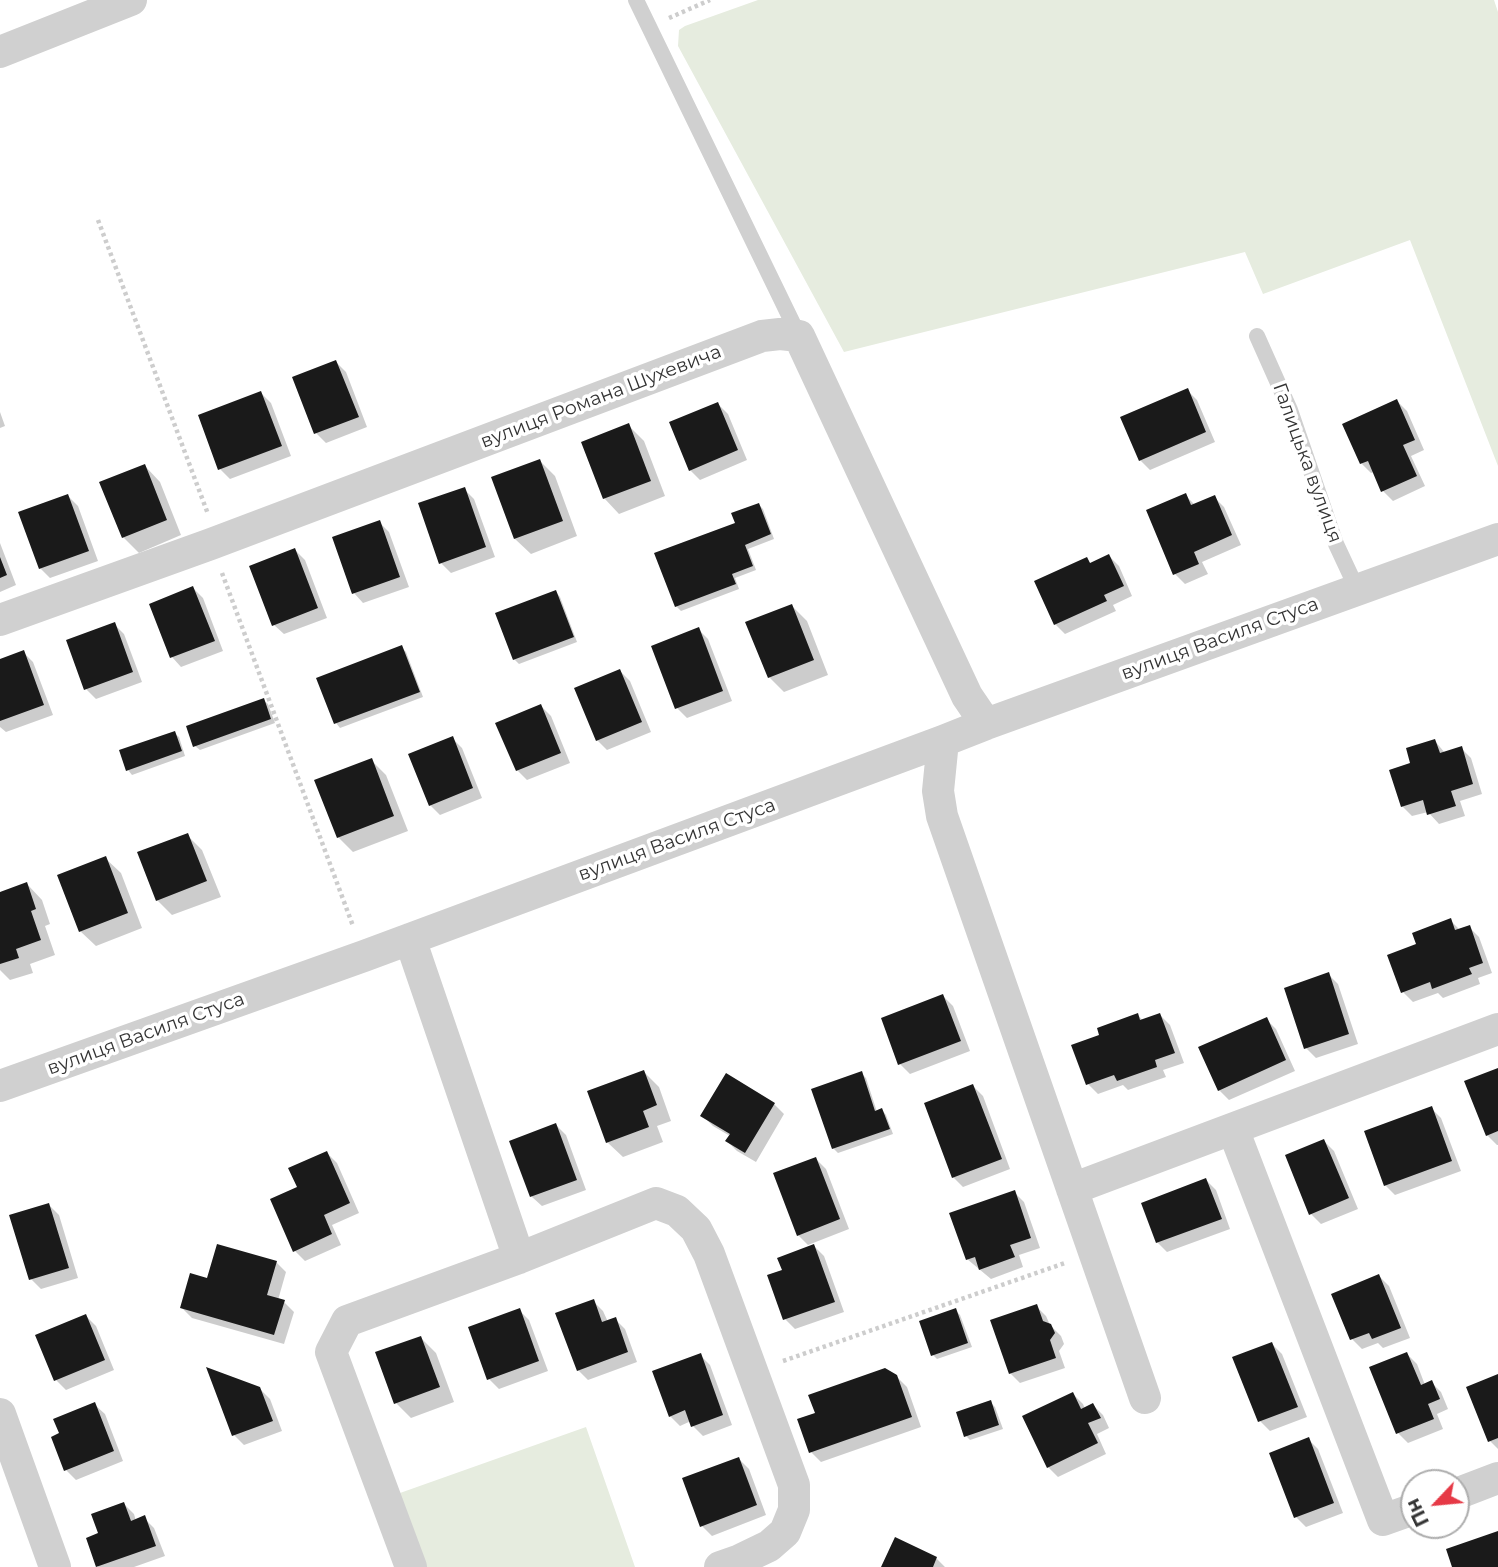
<!DOCTYPE html>
<html>
<head>
<meta charset="utf-8">
<style>
	body { margin:0 }
	#map { position:relative; width:1498px; height:1567px; overflow:hidden; background:#fff; font-family:Montserrat,sans-serif }
	canvas { display:block }
	.north { position:absolute; left:1400px; top:1469px; width:70px; height:70px; box-sizing:border-box; background:#fff; border:2px solid #adadad; border-radius:50%; rotate:244deg; font-size:19px; font-weight:700; line-height:28px; text-align:center; color:#333 }
	.north::after { content:''; display:block; margin:auto; width:24px; height:32px; background:#e63946; clip-path:polygon(50% 0,100% 100%,50% 72%,0 100%) }
</style>
</head>
<body>
<div id="map">
<canvas width="1498" height="1567"></canvas>
<div class="north">Пн</div>
</div>
<script>
const context = document.querySelector('canvas').getContext('2d');
context.lineJoin = 'round';
function fillPath(path, color) { context.fillStyle = color; context.fill(path, 'evenodd'); }
const toPath = rows => new Path2D(rows.map(r => 'M' + r).join(''));
function trace(path, color, width, dash) { context.strokeStyle = color; context.lineWidth = width; context.lineCap = dash ? 'butt' : 'round'; context.setLineDash(dash || []); context.stroke(path); }
function drawText(font, color, halo, rows, align = 'center') {
  context.font = font + ' Montserrat,sans-serif'; context.lineWidth = 7; context.setLineDash([]); context.textBaseline = 'middle'; context.strokeStyle = halo; context.fillStyle = color; for (const [text, x, y, turn = 0] of rows) {
    context.save(); context.translate(x, y); context.rotate((+turn || 0) * Math.PI / 180); context.textAlign = isNaN(turn) ? turn : align; if (halo) context.strokeText(text, 0, 0); context.fillText(text, 0, 0); context.restore();
  }
}
fillPath(toPath([
	[758,0,1494,0,1498,12,1498,466,1410,240,1263,294,1245,252,844,352,678,46,679,30,685,26],
	[586,1427,635,1567,426,1567,400,1493]
]), '#e6ecdf');
fillPath(toPath([
	[336,362,346,372,367,427,326,443,316,433],
	[1187,390,1197,400,1215,442,1150,470,1140,460],
	[261,393,271,403,291,456,230,479,220,469],
	[1397,401,1407,411,1424,450,1411,456,1425,486,1393,501,1383,491,1374,472,1371,473,1361,463],
	[718,404,728,414,747,460,700,480,690,470],
	[0,412,5,426,0,428],
	[628,425,644,441,665,496,619,514,604,498],
	[540,461,555,476,577,536,531,554,515,539,493,478],
	[145,466,160,482,181,535,139,553,123,537],
	[464,489,474,499,495,557,451,573,441,563],
	[1185,495,1195,505,1214,497,1224,507,1241,545,1202,562,1208,574,1185,584,1175,574,1148,511],
	[68,496,78,506,98,561,50,578,40,568],
	[759,505,763,509,774,539,748,549,756,570,735,578,739,589,681,611,676,606,737,524],
	[379,522,389,532,409,587,363,603,354,593],
	[0,543,16,585,0,592],
	[295,550,305,560,327,618,284,634,274,625],
	[1109,556,1119,566,1132,596,1113,605,1116,611,1065,634,1055,624,1086,559,1091,564],
	[193,588,203,598,223,651,181,667,172,657],
	[556,592,560,597,577,642,519,664,514,659],
	[792,606,807,621,828,675,784,692,769,677],
	[114,624,124,634,142,682,96,699,86,689],
	[698,629,708,639,732,701,687,718,677,708,653,647],
	[401,647,406,652,423,697,340,728,336,723],
	[23,652,33,662,53,715,6,732,0,727,0,661],
	[620,671,630,681,651,732,607,750,597,740],
	[263,700,268,704,275,723,200,750,195,746],
	[541,706,551,716,570,763,527,780,517,770],
	[174,733,179,737,185,756,132,775,128,770],
	[452,738,462,748,482,798,440,815,430,805],
	[1435,741,1445,753,1461,748,1471,758,1482,794,1460,801,1465,816,1439,824,1428,812,1412,816,1402,806],
	[371,760,386,775,408,831,353,852,338,837],
	[187,835,202,850,221,897,172,915,157,900],
	[105,858,121,873,142,928,96,946,80,931],
	[27,884,42,900,50,924,45,926,55,955,30,964,33,973,10,980,0,970,0,893],
	[1450,920,1460,930,1469,927,1479,937,1492,973,1478,978,1480,984,1443,998,1438,993,1413,1002,1403,992,1418,945],
	[1328,974,1338,984,1358,1044,1316,1058,1306,1048],
	[943,996,953,1006,970,1051,910,1074,900,1064],
	[1138,1015,1143,1021,1160,1015,1170,1025,1184,1063,1163,1070,1166,1077,1128,1090,1123,1085,1098,1094,1088,1084,1102,1036],
	[1266,1019,1276,1029,1295,1071,1229,1100,1219,1090],
	[1498,1070,1498,1145,1497,1145,1487,1135],
	[644,1072,659,1087,671,1121,657,1126,663,1142,623,1157,607,1142],
	[861,1073,866,1078,877,1112,882,1110,886,1115,893,1134,838,1153,833,1148],
	[973,1086,983,1096,1010,1169,963,1187,953,1177],
	[774,1104,784,1114,756,1162,737,1151,727,1141,730,1136,713,1126,703,1116],
	[1431,1108,1441,1118,1461,1171,1395,1195,1385,1185],
	[556,1125,566,1135,586,1190,542,1206,532,1197,511,1142],
	[1324,1141,1334,1151,1358,1209,1321,1224,1311,1214],
	[327,1153,337,1163,359,1213,332,1225,341,1245,305,1261,295,1251,299,1188],
	[816,1159,826,1169,849,1229,808,1245,798,1235],
	[1206,1180,1216,1190,1230,1229,1167,1252,1157,1242],
	[1014,1192,1024,1202,1040,1248,1019,1255,1023,1267,991,1279,967,1259],
	[49,1205,59,1215,78,1278,41,1289,31,1279],
	[814,1246,824,1256,844,1312,795,1329,785,1319,784,1271],
	[276,1262,286,1272,278,1300,284,1302,294,1312,284,1344,192,1318,182,1308,208,1280],
	[1379,1276,1389,1286,1410,1338,1383,1348,1378,1343,1362,1349,1352,1339],
	[593,1301,603,1311,608,1322,615,1319,625,1329,637,1362,588,1380,578,1370],
	[1036,1306,1046,1316,1050,1325,1061,1336,1064,1344,1059,1351,1065,1368,1020,1383,1010,1373],
	[519,1310,529,1320,548,1371,499,1389,489,1379],
	[956,1311,960,1315,972,1347,937,1359,933,1355],
	[86,1316,96,1326,114,1370,66,1390,56,1380],
	[421,1338,436,1353,454,1402,411,1418,396,1403],
	[1272,1344,1282,1354,1307,1417,1270,1431,1260,1421,1235,1358],
	[1407,1354,1417,1364,1425,1385,1431,1382,1441,1392,1448,1409,1437,1414,1443,1429,1408,1443,1398,1433],
	[700,1355,710,1365,732,1425,703,1436,693,1426,691,1421,680,1426,670,1416],
	[896,1376,907,1387,921,1427,821,1462,811,1452],
	[1498,1376,1498,1449,1490,1441],
	[259,1388,270,1399,282,1431,244,1445,234,1435],
	[1073,1394,1083,1404,1085,1409,1093,1405,1103,1415,1109,1428,1097,1434,1106,1454,1058,1477,1048,1467],
	[990,1402,995,1407,1003,1429,970,1440,966,1436],
	[95,1405,105,1414,123,1461,76,1480,66,1470],
	[1308,1439,1318,1449,1343,1513,1306,1527,1296,1517],
	[739,1459,749,1469,766,1515,712,1536,702,1526],
	[124,1504,134,1514,136,1521,144,1518,154,1528,165,1556,134,1567,98,1567,88,1539,100,1534],
	[936,1558,945,1567,883,1567]
]), '#0003');
fillPath(toPath([
	[336,360,359,417,314,434,292,377],
	[1188,388,1206,432,1139,461,1120,417],
	[261,391,282,446,218,470,198,415],
	[1397,399,1415,440,1403,445,1417,476,1381,492,1368,461,1360,464,1342,424],
	[718,402,738,450,689,471,669,422],
	[629,423,651,481,603,499,581,442],
	[540,459,563,521,514,539,491,477],
	[145,464,167,520,122,538,99,482],
	[465,487,486,547,439,564,418,503],
	[1186,493,1191,505,1215,495,1232,535,1194,552,1199,564,1173,575,1146,510],
	[68,494,89,551,39,569,18,512],
	[759,503,771,534,745,545,753,566,732,574,736,584,675,607,654,553,735,523,731,513],
	[380,520,400,577,352,594,332,537],
	[295,548,318,608,272,626,249,566],
	[1109,554,1124,586,1104,595,1107,601,1054,625,1034,581,1087,557,1090,563],
	[0,557,7,575,0,578],
	[193,586,215,641,170,658,149,604],
	[556,590,574,637,513,660,495,613],
	[792,604,814,660,768,678,745,622],
	[115,622,133,672,84,690,66,640],
	[699,627,723,691,675,709,651,646],
	[402,645,420,692,334,724,316,678],
	[24,650,44,705,0,721,0,659],
	[620,669,642,722,596,741,574,688],
	[264,698,271,719,193,747,186,726],
	[541,704,561,753,516,771,495,723],
	[175,731,182,751,126,771,119,750],
	[453,736,473,788,429,806,408,754],
	[1435,739,1440,753,1462,746,1473,784,1451,791,1456,806,1427,815,1423,800,1401,807,1389,770,1410,763,1406,748],
	[372,758,394,816,337,838,314,780],
	[188,833,207,881,156,901,137,852],
	[106,856,128,913,79,932,57,875],
	[27,882,36,909,31,911,41,940,16,949,19,958,0,964,0,892],
	[1451,918,1455,930,1470,925,1483,963,1469,968,1472,974,1432,989,1430,982,1401,993,1387,955,1416,944,1412,933],
	[1329,972,1349,1034,1304,1049,1284,988],
	[943,994,961,1041,898,1065,881,1018],
	[1138,1013,1140,1020,1160,1013,1175,1053,1155,1060,1157,1067,1117,1081,1114,1075,1086,1085,1071,1045,1099,1035,1097,1028],
	[1267,1017,1286,1060,1218,1091,1198,1047],
	[1498,1068,1498,1131,1486,1136,1464,1081],
	[644,1070,657,1105,643,1111,649,1127,606,1143,587,1091],
	[862,1071,875,1111,882,1108,890,1129,832,1149,811,1089],
	[726,1073,775,1103,745,1153,725,1141,730,1134,700,1116],
	[973,1084,1002,1159,952,1178,924,1103],
	[1432,1106,1452,1161,1384,1186,1364,1131],
	[556,1123,577,1180,530,1197,509,1141],
	[1324,1139,1349,1198,1309,1215,1285,1155],
	[327,1151,350,1203,324,1215,332,1234,293,1252,270,1199,297,1187,288,1168],
	[816,1157,840,1219,797,1236,773,1173],
	[1206,1178,1222,1219,1156,1243,1141,1203],
	[1015,1190,1031,1238,1010,1245,1015,1257,979,1270,975,1257,966,1260,949,1213],
	[49,1203,69,1268,29,1280,9,1215],
	[217,1244,277,1261,267,1295,285,1300,274,1335,180,1308,190,1273,207,1278],
	[814,1244,835,1302,783,1320,767,1275,782,1270,777,1258],
	[1379,1274,1401,1328,1372,1339,1369,1333,1350,1340,1331,1294],
	[594,1299,602,1322,616,1317,628,1352,577,1371,555,1313],
	[1037,1304,1043,1321,1051,1324,1055,1333,1050,1340,1056,1358,1009,1374,990,1320],
	[520,1308,539,1361,487,1380,468,1327],
	[956,1308,968,1343,931,1356,919,1321],
	[86,1314,105,1360,54,1381,35,1335],
	[421,1336,440,1387,394,1404,375,1352],
	[1272,1342,1298,1407,1258,1422,1232,1357],
	[1407,1352,1421,1385,1432,1380,1440,1399,1428,1404,1434,1419,1396,1434,1369,1367],
	[701,1353,723,1415,691,1427,685,1410,669,1417,652,1371],
	[206,1367,260,1387,273,1421,232,1436],
	[885,1368,897,1375,912,1417,809,1453,797,1419,815,1413,808,1395],
	[1498,1374,1498,1438,1488,1442,1466,1387],
	[1073,1392,1081,1409,1093,1403,1101,1418,1088,1423,1098,1443,1047,1468,1022,1416],
	[991,1400,999,1425,964,1437,956,1412],
	[95,1402,114,1451,64,1471,51,1437,59,1433,53,1419],
	[1309,1437,1334,1503,1294,1518,1269,1453],
	[739,1457,757,1505,700,1527,682,1478],
	[124,1502,131,1521,145,1515,156,1546,96,1567,86,1538,98,1533,91,1514],
	[1498,1531,1498,1567,1452,1567,1446,1549],
	[895,1537,937,1557,933,1567,881,1567]
]), '#1a1a1a');
trace(toPath([
	[669,18,710,0],
	[98,220,208,514],
	[222,573,353,926],
	[783,1361,1065,1263]
]), '#cdcdcd', 4.5, [3.5, 3.5]);
trace(toPath([
	[636,0,799,336],
	[1257,336,1290,410,1336,544,1357,589]
]), '#d0d0d0', 16);
trace(toPath([
	[0,52,131,0],
	[0,620,211,544,762,336,780,334,799,336,967,696,986,724],
	[943,741,938,791,942,816,1145,1398],
	[410,939,519,1258],
	[0,1086,364,956,943,741,986,724,1498,539],
	[1233,1129,1383,1520,1414,1509],
	[1072,1189,1498,1029],
	[0,1414,55,1567],
	[1456,1494,1498,1478],
	[411,1567,331,1352,347,1321,519,1258,656,1203,677,1211,696,1229,709,1254,794,1485,794,1510,785,1532,769,1546,740,1560,720,1567]
]), '#d0d0d0', 32);
drawText('19px', '#333', '#fff', [
	["вулиця Романа Шухевича",601,397,-21],
	["Галицька вулиця",1307,463,70],
	["вулиця Василя Стуса",1220,639,-20],
	["вулиця Василя Стуса",677,840,-20],
	["вулиця Василя Стуса",146,1034,-20]
]);
</script>
</body>
</html>
